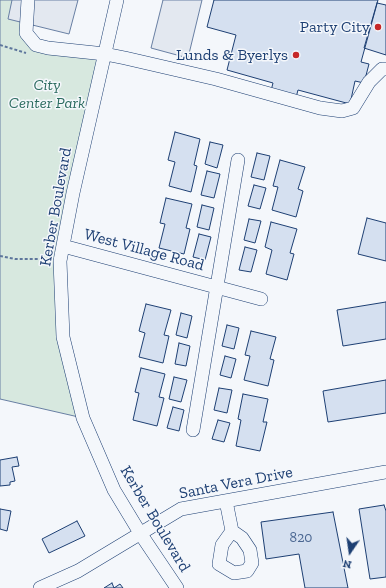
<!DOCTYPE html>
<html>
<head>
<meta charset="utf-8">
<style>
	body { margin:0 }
	#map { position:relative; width:386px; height:588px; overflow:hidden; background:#f4f7fb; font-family:"Zilla Slab",serif }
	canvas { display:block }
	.north { position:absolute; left:330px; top:532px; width:40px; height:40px; -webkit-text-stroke:3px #f4f7fb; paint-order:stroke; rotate:193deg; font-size:11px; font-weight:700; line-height:16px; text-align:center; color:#1d3f73 }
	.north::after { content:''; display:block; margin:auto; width:14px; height:18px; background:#1d3f73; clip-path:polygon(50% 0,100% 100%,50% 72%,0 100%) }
</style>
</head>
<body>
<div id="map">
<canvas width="386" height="588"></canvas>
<div class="north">N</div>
</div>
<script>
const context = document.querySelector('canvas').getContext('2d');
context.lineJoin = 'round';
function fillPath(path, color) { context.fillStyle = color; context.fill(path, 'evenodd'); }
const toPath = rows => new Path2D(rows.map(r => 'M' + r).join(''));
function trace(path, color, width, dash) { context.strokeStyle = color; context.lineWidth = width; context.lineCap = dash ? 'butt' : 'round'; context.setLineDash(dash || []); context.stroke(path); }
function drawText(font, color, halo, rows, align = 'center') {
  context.font = font + ' "Zilla Slab",serif'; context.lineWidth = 3; context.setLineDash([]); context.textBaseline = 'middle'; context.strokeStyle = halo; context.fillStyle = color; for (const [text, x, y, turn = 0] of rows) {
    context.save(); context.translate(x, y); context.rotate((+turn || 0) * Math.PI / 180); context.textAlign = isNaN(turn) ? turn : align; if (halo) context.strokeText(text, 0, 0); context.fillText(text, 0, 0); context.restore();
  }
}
const green = toPath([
	[0,0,28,0,26,33,36,45,105,54,63,246,63,337,83,418,0,399,0,0]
]);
fillPath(green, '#d7e8df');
trace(green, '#687fa3', 1);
const parking = toPath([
	[12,0,78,0,69,34,8,19,12,0],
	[163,0,202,0,188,58,151,48,163,0]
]);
fillPath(parking, '#e3e8f0');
trace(parking, '#687fa3', 1);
const building = toPath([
	[214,0,378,0,361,62,369,64,364,83,355,81,350,104,298,90,294,105,269,98,273,83,227,70,236,35,207,27,214,0],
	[377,3,386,5,386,55,364,48,377,3],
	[175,132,200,139,194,165,197,166,191,192,169,186,175,162,168,160,175,132],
	[210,142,223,145,217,168,205,164,210,142],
	[257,153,270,156,264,180,251,177,257,153],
	[280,160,305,167,298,189,303,191,296,217,272,210,278,187,273,186,280,160],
	[207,171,220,174,214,198,201,195,207,171],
	[254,185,266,188,260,209,248,206,254,185],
	[166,198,192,204,186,228,190,229,184,254,159,248,165,224,160,223,166,198],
	[202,205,214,208,209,230,197,227,202,205],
	[367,218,386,223,386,261,358,254,367,218],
	[249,219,261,221,255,243,244,240,249,219],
	[271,222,297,229,290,253,294,254,287,280,266,274,272,250,265,247,271,222],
	[199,234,211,237,205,260,193,257,199,234],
	[245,247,257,250,251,272,239,270,245,247],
	[386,302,386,339,343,346,337,310,386,302],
	[146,304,171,310,164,335,169,336,163,363,139,357,145,333,139,331,146,304],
	[181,313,192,316,187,338,176,335,181,313],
	[227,325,239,328,234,349,222,346,227,325],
	[251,331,276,337,270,359,274,360,268,386,244,380,250,356,245,355,251,331],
	[179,343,190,346,186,366,175,364,179,343],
	[225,356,236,359,231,378,220,375,225,356],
	[141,368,165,374,159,397,164,398,157,426,133,420,139,393,135,392,141,368],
	[174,377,187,380,181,402,169,399,174,377],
	[386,380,386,413,328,422,323,391,386,380],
	[219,388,232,390,227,413,214,410,219,388],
	[243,394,268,399,263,422,267,422,260,451,236,446,241,420,238,419,243,394],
	[173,407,184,410,179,431,167,428,173,407],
	[218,420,230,423,224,442,212,439,218,420],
	[17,457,19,466,12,467,15,481,10,482,10,485,0,486,0,460,17,457],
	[384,505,386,511,386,577,370,579,359,509,384,505],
	[0,509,11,511,7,531,0,529,0,509],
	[333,512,348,588,305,588,299,554,266,559,261,522,333,512],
	[77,521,85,536,49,553,42,539,77,521],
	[112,583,114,588,120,584,123,588,104,588,112,583]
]);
fillPath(building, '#d5e0f0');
trace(building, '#1d3f73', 1);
const minor = toPath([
	[28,0,26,33,36,45,48,48,105,54,125,58,216,79,320,108,342,111,353,108,369,82,382,69,386,69],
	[117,0,73,193,60,261,63,337,83,418,114,490,140,533,177,588],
	[63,246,261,299],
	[193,430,238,160],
	[226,501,232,531,242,538,250,550,252,563,247,571,234,573,219,564,222,545,232,531],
	[40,588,78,571,181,509,386,472]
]);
trace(minor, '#1d3f73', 14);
trace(toPath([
	[0,45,26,53],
	[0,256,15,259,45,259]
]), '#5e769c', 2, [3, 2]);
trace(minor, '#f4f7fb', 13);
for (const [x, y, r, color] of [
	[378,27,4,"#c62828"],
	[296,55,4,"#c62828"]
]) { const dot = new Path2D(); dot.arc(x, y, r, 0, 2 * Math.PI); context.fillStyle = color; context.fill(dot); trace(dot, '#f4f7fb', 1.5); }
drawText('14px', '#4b6792', null, [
	["820",301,538]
]);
drawText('16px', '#1d3f73', '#f4f7fb', [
	["Party City",370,27],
	["Lunds & Byerlys",288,55]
], 'right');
drawText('italic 16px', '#2c6c60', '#f4f7fb', [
	["City",47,85],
	["Center Park",47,103]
]);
drawText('16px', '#1d3f73', '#f4f7fb', [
	["Kerber Boulevard",56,207,-80],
	["West Village Road",144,250,15],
	["Santa Vera Drive",236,483,-11],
	["Kerber Boulevard",155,519,59]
]);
</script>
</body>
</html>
